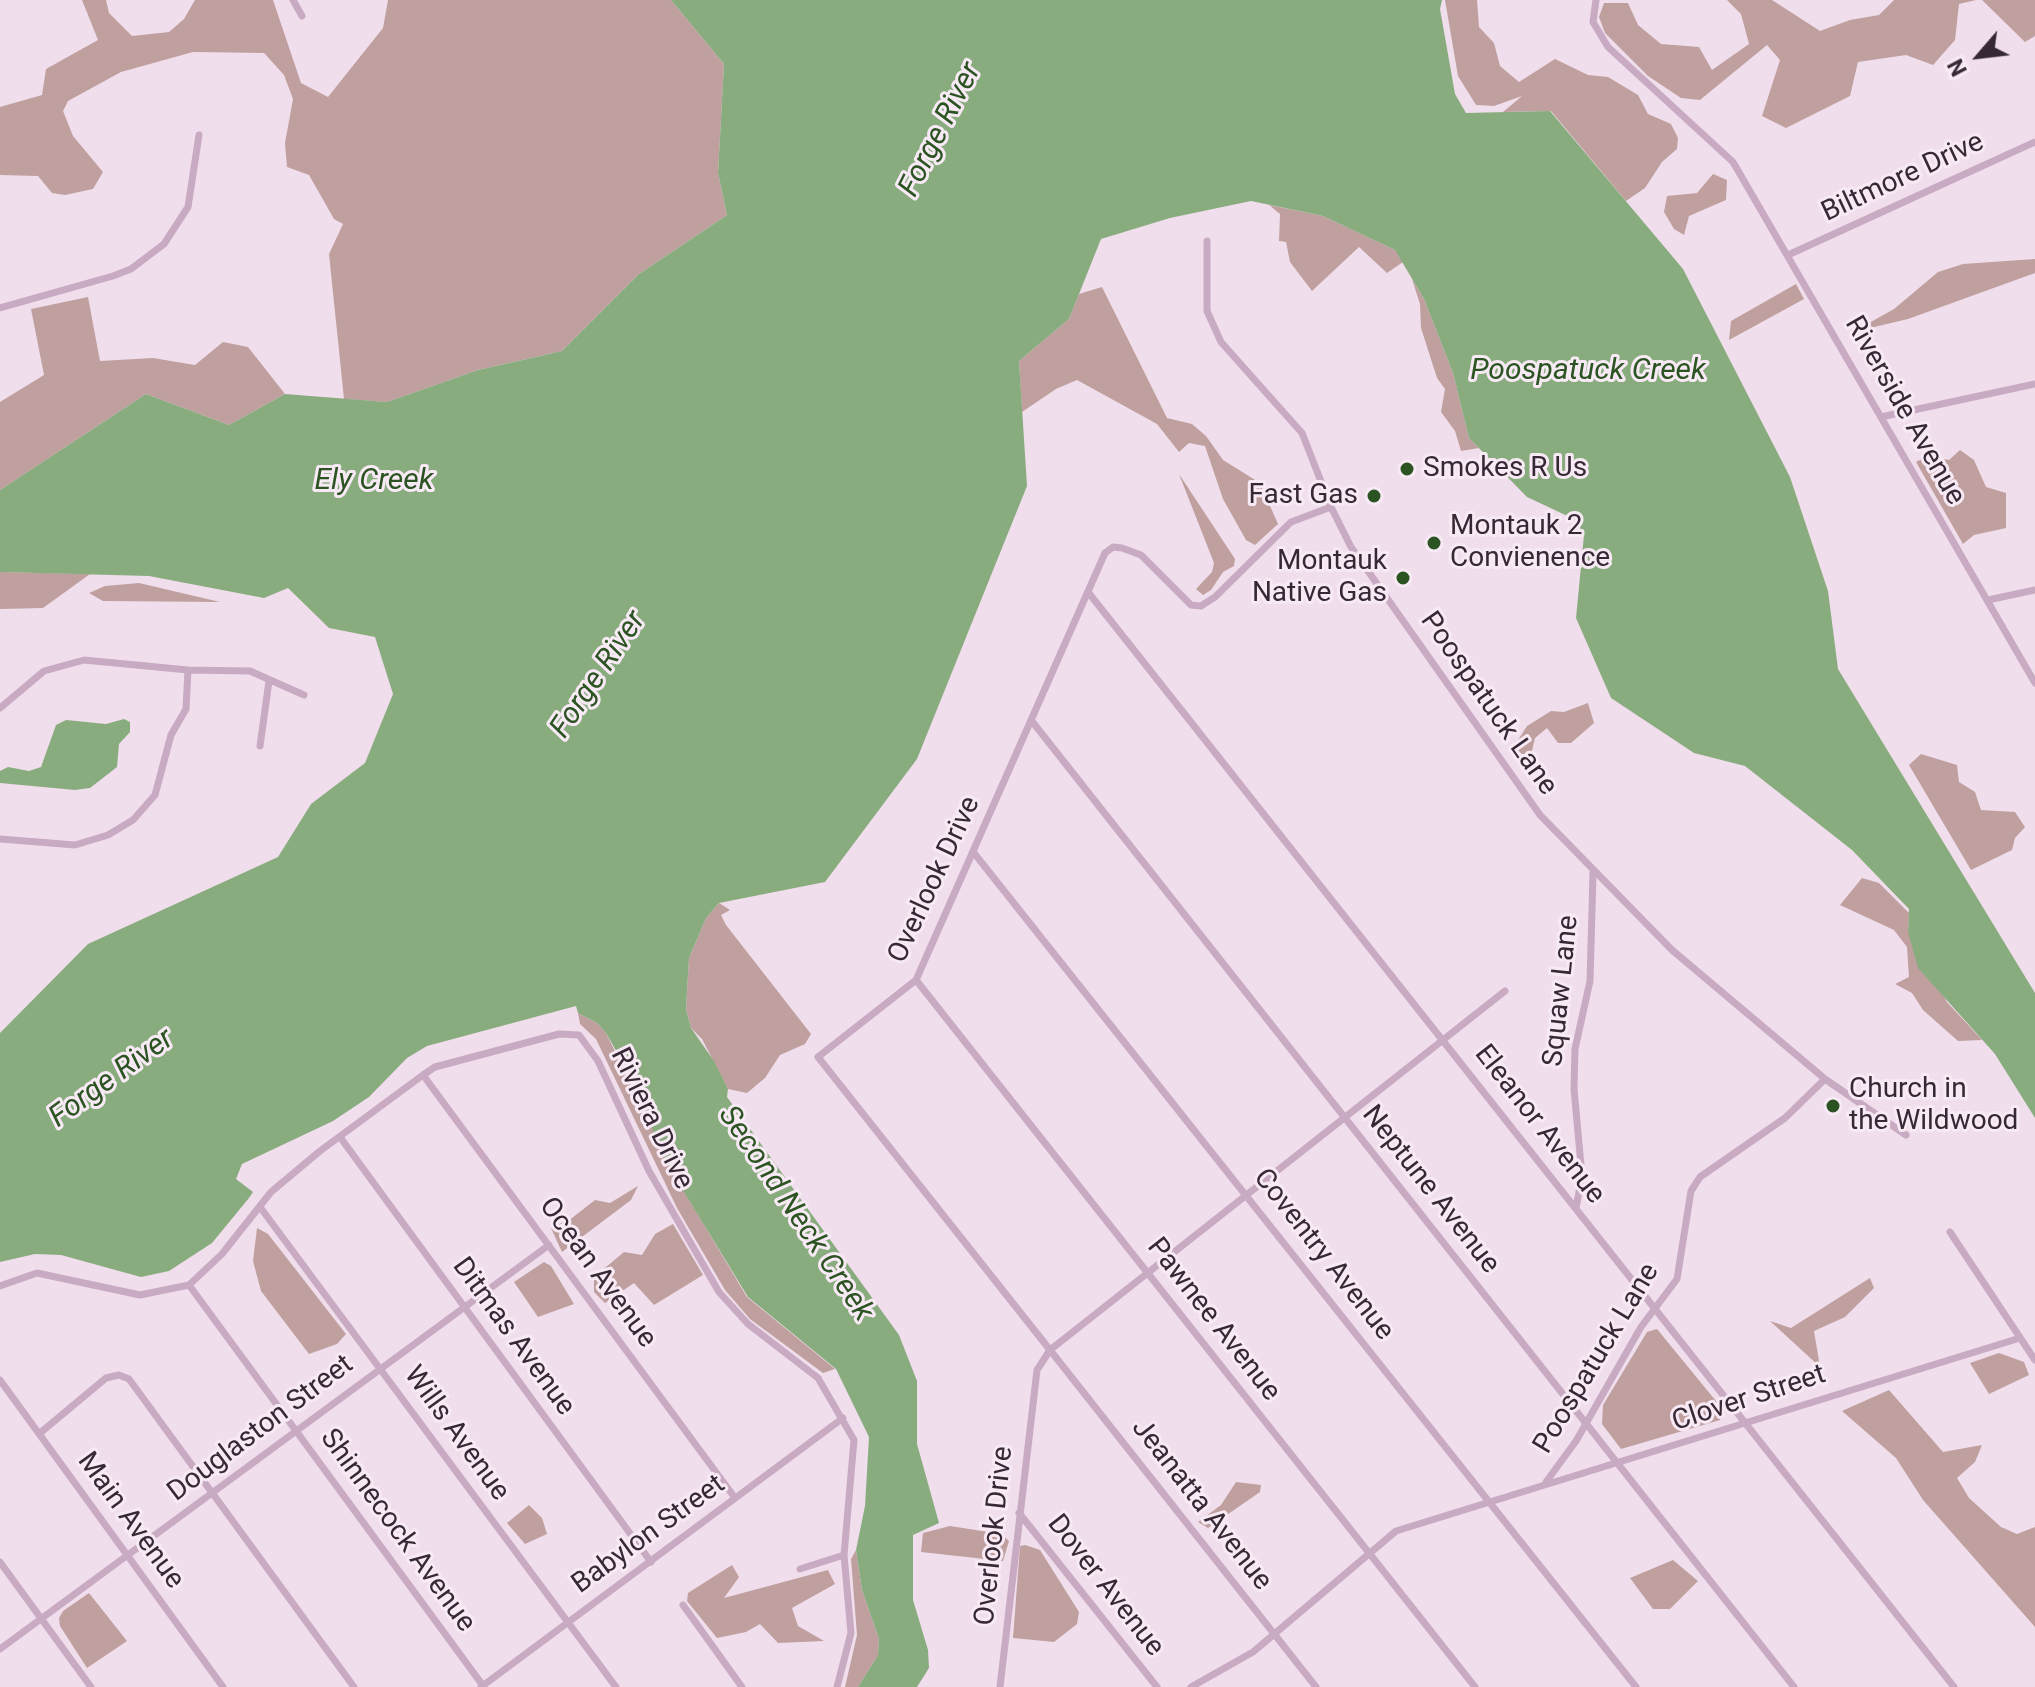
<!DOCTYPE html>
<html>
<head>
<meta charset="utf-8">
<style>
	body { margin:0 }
	#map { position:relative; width:2035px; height:1687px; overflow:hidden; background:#f1deec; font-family:Roboto,sans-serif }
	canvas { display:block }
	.north { position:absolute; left:1939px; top:16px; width:80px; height:80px; -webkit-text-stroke:6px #f8eaf5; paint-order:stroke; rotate:242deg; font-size:22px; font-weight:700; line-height:32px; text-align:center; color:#362935 }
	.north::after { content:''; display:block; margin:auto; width:28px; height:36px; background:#362935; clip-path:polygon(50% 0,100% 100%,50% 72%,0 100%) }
</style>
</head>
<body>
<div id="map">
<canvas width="2035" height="1687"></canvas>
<div class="north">N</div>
</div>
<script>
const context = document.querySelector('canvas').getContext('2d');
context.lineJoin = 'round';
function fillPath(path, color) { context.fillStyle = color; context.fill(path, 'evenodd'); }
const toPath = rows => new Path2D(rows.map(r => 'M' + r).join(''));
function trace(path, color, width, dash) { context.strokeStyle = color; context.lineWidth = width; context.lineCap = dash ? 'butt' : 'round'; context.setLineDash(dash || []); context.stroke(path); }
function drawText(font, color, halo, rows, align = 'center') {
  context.font = font + ' Roboto,sans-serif'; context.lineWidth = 6; context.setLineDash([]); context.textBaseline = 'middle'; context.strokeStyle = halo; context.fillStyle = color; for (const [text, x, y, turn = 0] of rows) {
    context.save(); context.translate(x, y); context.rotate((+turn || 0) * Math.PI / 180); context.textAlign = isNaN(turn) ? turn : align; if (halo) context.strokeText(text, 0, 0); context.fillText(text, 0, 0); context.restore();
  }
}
fillPath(toPath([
	[82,0,106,0,109,13,132,36,169,32,184,19,195,0,273,0,301,83,328,97,383,28,388,0,671,0,724,64,718,173,727,215,639,274,562,351,478,370,387,402,344,399,329,254,343,224,334,219,309,175,287,167,285,143,293,99,284,75,264,53,193,52,121,72,68,101,63,111,73,136,103,172,93,189,65,195,52,193,38,176,0,175,0,107,42,95,46,69,98,40],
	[1445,0,1477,0,1479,27,1494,43,1500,66,1519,82,1555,59,1588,75,1608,77,1638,95,1648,114,1671,124,1678,138,1677,149,1662,162,1645,188,1626,201,1551,111,1503,112,1522,96,1494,106,1476,105,1458,76],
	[1727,0,1772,0,1820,31,1850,20,1879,15,1894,0,1976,0,1959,4,1955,40,1933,65,1906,55,1858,62,1850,96,1786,128,1762,116,1780,60,1767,45,1700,100,1681,98,1648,76,1605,33,1599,17,1604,3,1628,3,1638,25,1661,44,1699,47,1712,70,1749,44,1741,14],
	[1982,0,2035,0,2035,36,2025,42],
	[1713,174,1727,180,1726,200,1689,216,1684,235,1674,229,1664,212,1667,196,1697,193],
	[1269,205,1323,216,1395,250,1403,262,1387,273,1359,247,1312,291,1290,262,1286,242,1279,241,1280,214],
	[2035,259,2035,273,1908,319,1853,332,1894,309,1938,272,1963,264],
	[1412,279,1424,299,1453,373,1469,438,1479,448,1461,451,1455,431,1441,412,1445,389,1437,378,1421,328,1420,304],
	[1796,284,1804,299,1729,340,1731,321],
	[1102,287,1167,418,1192,424,1206,436,1223,460,1260,483,1278,524,1255,545,1246,540,1223,499,1205,446,1189,443,1179,452,1157,424,1077,380,1056,389,1022,412,1019,361,1069,319,1079,294],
	[88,297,100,361,153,358,195,365,223,342,248,347,285,394,229,425,146,394,0,490,0,402,44,375,31,309],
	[1960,450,1974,460,1986,487,2006,493,2006,528,1974,535,1963,544,1916,462,1927,456,1949,460],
	[1179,474,1235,559,1234,566,1223,572,1211,590,1203,595,1196,589,1212,572,1214,563],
	[0,572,90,574,43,608,0,609],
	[139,583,220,602,103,601,89,593,105,586],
	[1588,703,1594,723,1571,743,1558,743,1547,728,1535,738,1530,759,1513,748,1527,726,1551,711,1564,712],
	[1921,754,1957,765,1959,782,1975,792,1981,810,2015,812,2025,827,2015,838,2012,850,1971,870,1909,765],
	[1862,878,1879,883,1909,913,1908,932,1947,1002,1982,1040,1958,1041,1923,1010,1912,993,1895,984,1909,977,1907,947,1894,930,1840,905],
	[719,903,730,910,721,915,726,925,811,1034,805,1044,780,1055,765,1078,747,1093,728,1089,702,1039,691,1028,686,1009,689,958,706,918],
	[578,1013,597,1023,606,1033,685,1193,747,1297,835,1369,823,1373,750,1319,725,1290,677,1208,596,1039,580,1024],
	[638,1186,631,1200,562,1252,551,1228,572,1218,595,1200,610,1203],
	[673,1224,703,1275,654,1305,634,1283,605,1303,594,1292,594,1277,624,1252,642,1255,655,1234],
	[257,1228,268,1234,346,1334,337,1344,309,1354,261,1291,253,1261],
	[544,1262,551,1266,574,1304,538,1317,514,1282],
	[1870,1278,1874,1288,1845,1317,1814,1331,1820,1367,1770,1321,1791,1328],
	[1657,1329,1725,1412,1720,1420,1621,1449,1602,1424,1603,1405,1647,1332],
	[1999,1353,2024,1362,2029,1375,1989,1394,1970,1363],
	[1889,1390,1943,1452,1982,1445,1975,1462,1957,1478,1969,1498,2001,1527,2017,1534,2035,1527,2035,1627,1923,1500,1896,1458,1842,1411],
	[1236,1482,1261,1485,1260,1492,1208,1528,1198,1522,1221,1505],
	[529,1505,542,1518,547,1534,525,1544,507,1523],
	[950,1526,1001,1534,1009,1541,1003,1561,921,1552,923,1533],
	[1025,1545,1040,1550,1079,1612,1077,1624,1054,1642,1013,1638,1020,1546],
	[856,1550,862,1590,879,1639,878,1655,858,1687,845,1687,857,1635,851,1559],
	[1673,1560,1698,1581,1670,1609,1653,1609,1630,1578],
	[732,1565,739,1577,724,1598,828,1570,835,1584,792,1608,798,1626,824,1641,778,1643,760,1624,746,1632,717,1638,687,1601,688,1593],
	[89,1593,127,1641,87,1668,60,1626,59,1618,63,1611]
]), '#bfa09f');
fillPath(toPath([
	[671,0,1442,0,1440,9,1455,94,1466,113,1550,111,1683,269,1790,477,1828,591,1838,669,2035,993,2035,1118,1995,1054,1918,968,1908,932,1909,909,1852,850,1745,766,1694,753,1611,698,1576,618,1584,535,1576,520,1527,497,1469,438,1453,373,1424,299,1395,250,1323,216,1251,201,1170,218,1101,239,1069,319,1019,361,1027,486,917,759,825,882,719,903,706,918,689,958,686,1009,691,1028,714,1061,728,1089,727,1097,899,1335,917,1381,917,1444,939,1523,913,1535,913,1600,928,1650,929,1668,917,1687,858,1687,878,1655,879,1639,862,1590,856,1550,865,1506,869,1437,836,1369,748,1297,665,1161,633,1081,606,1033,597,1023,578,1013,576,1006,427,1046,407,1058,369,1097,333,1121,242,1164,236,1179,253,1192,249,1198,212,1243,169,1271,141,1277,61,1255,35,1254,0,1262,0,1033,88,944,278,857,311,804,365,763,393,694,375,637,329,628,288,588,264,598,149,576,0,572,0,490,146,394,229,425,285,394,387,402,478,370,562,351,639,274,727,215,718,173,724,64],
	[124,719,130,722,130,732,119,744,117,767,90,788,75,790,0,783,0,771,8,767,29,771,41,767,56,725,66,720,106,724]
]), '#89ac7f');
trace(toPath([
	[293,0,302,16],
	[1596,0,1593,22,1608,47,1733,162,2035,683],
	[1207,241,1207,311,1221,342,1302,433,1331,507,1351,547,1540,815,1672,950,1825,1079,1906,1135],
	[1788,255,2035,142],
	[0,308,113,276,131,269,164,244,188,207,199,135],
	[1881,417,2035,384],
	[1088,592,1954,1687],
	[1988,600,2035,590],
	[0,708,44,671,84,660,188,670,250,671,304,695],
	[1031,720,1794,1687],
	[260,746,269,681],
	[0,839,75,845,108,835,133,820,155,795,171,735,186,709,188,670],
	[974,853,1636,1687],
	[916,980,1475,1687],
	[423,1075,735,1498],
	[340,1137,651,1562],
	[260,1207,616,1687],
	[1576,1208,1582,1176,1574,1089,1575,1049,1590,981,1593,873],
	[1950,1232,2035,1360],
	[189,1285,484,1687],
	[0,1286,37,1273,140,1295,189,1285,222,1254,271,1192,320,1151,423,1075,435,1067,559,1034,579,1035,598,1061,649,1171,719,1292,748,1324,818,1378,854,1440,844,1555,851,1633,837,1687],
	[0,1380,223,1687],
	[40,1433,106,1378,119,1375,129,1379,354,1687],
	[1546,1482,1576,1441,1641,1327,1677,1279,1691,1191,1700,1177,1785,1118,1825,1079],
	[1019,1513,1157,1687],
	[0,1562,91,1687],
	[800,1569,844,1555],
	[683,1605,742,1687],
	[0,1649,549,1245],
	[481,1687,843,1418],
	[1000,1687,1037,1370,1050,1350,818,1057,916,980,1105,553,1113,547,1122,548,1141,555,1191,605,1201,606,1215,597,1291,522,1331,507],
	[1191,1687,1253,1652,1396,1531,2020,1338],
	[1316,1687,1050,1350,1505,991]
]), '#c8aac2', 7);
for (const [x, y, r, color] of [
	[1407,469,8,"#2c5422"],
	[1374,496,8,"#2c5422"],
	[1434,543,8,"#2c5422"],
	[1403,578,8,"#2c5422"],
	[1833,1106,8,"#2c5422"]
]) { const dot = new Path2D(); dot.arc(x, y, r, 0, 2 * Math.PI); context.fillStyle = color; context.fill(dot); trace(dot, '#f8eaf5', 3); }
drawText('28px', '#362935', '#f8eaf5', [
	["Biltmore Drive",1903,178,-25],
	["Riverside Avenue",1904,411,60],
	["Poospatuck Lane",1488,704,55],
	["Overlook Drive",935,880,-65],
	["Squaw Lane",1562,991,-84],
	["Riviera Drive",651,1119,64],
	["Eleanor Avenue",1539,1125,52],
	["Neptune Avenue",1430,1190,52],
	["Coventry Avenue",1323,1255,52],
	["Ocean Avenue",597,1273,54],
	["Pawnee Avenue",1213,1320,52],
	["Ditmas Avenue",513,1337,54],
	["Poospatuck Lane",1597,1359,-59],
	["Clover Street",1749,1399,-18],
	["Douglaston Street",261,1429,-37],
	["Wills Avenue",456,1434,54],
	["Jeanatta Avenue",1201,1505,52],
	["Main Avenue",130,1521,54],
	["Shinnecock Avenue",397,1531,54],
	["Babylon Street",649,1535,-36],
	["Overlook Drive",995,1536,-84],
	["Dover Avenue",1105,1586,52]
]);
drawText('28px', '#362935', '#f8eaf5', [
	["Smokes R Us",1423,469],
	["Fast Gas",1358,496,"right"],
	["Montauk 2",1450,527],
	["Convienence",1450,559],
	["Montauk",1387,562,"right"],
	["Native Gas",1387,594,"right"],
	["Church in",1849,1090],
	["the Wildwood",1849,1122]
], 'left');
drawText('italic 30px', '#2c5422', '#f8eaf5', [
	["Forge River",941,130,-63],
	["Poospatuck Creek",1588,371],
	["Ely Creek",374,481],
	["Forge River",599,675,-56],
	["Forge River",112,1079,-36],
	["Second Neck Creek",795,1214,56]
]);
</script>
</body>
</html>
